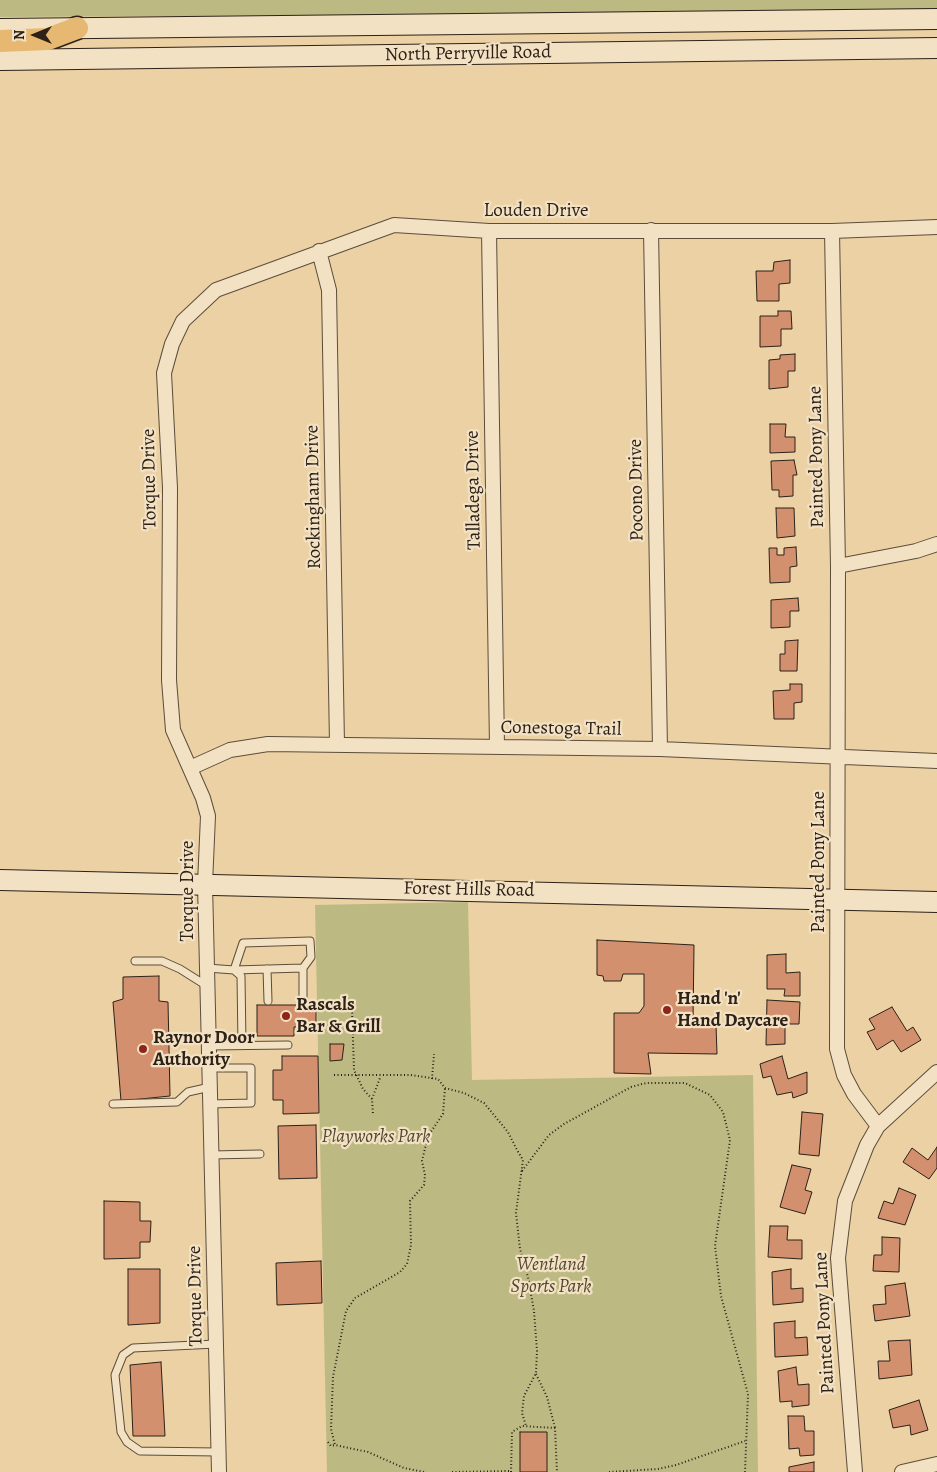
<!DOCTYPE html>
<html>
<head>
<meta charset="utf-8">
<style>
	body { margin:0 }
	#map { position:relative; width:937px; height:1472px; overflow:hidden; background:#ebd1a3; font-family:Alegreya,serif }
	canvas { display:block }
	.north { position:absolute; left:10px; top:10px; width:50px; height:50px; -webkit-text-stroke:4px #f2e1c3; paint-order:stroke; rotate:270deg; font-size:14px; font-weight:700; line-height:20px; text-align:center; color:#2d2118 }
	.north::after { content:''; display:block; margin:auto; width:18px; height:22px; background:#2d2118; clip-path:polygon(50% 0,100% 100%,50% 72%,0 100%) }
</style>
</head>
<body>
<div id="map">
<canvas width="937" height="1472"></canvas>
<div class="north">N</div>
</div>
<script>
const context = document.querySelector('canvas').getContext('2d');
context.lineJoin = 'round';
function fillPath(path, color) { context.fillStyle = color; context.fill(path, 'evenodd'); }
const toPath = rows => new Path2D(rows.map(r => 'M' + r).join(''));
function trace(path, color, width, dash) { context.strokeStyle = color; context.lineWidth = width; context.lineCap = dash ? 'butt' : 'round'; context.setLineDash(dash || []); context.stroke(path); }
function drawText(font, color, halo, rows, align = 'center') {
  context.font = font + ' Alegreya,serif'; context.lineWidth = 4.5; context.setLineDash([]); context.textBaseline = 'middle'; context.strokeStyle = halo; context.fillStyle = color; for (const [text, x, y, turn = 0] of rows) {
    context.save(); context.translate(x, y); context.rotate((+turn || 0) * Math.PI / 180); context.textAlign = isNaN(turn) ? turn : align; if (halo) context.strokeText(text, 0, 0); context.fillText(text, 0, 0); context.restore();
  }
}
fillPath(toPath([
	[0,0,937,0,937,11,831,13,0,17],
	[468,902,472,1080,753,1075,758,1472,327,1472,315,905]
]), '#bcba82');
const building = toPath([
	[790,260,790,283,779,284,779,301,757,301,756,271,773,271,774,262,790,260],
	[778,311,791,311,792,329,781,329,781,346,760,347,760,316,778,316,778,311],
	[795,354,795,371,788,371,788,387,769,389,769,360,780,359,780,355,795,354],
	[770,424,786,424,785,437,795,437,795,452,770,453,770,424],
	[794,460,797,475,793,475,793,496,779,497,779,490,772,490,771,461,794,460],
	[776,508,794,508,795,536,777,538,776,508],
	[796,547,797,566,790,567,790,582,770,583,769,548,777,548,777,555,784,555,784,548,796,547],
	[798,598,799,611,790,611,790,627,771,628,771,600,798,598],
	[798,640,797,671,780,671,780,654,785,654,785,641,798,640],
	[790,684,802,684,802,702,794,703,794,719,774,719,773,691,790,690,790,684],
	[597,940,694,945,693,1023,716,1025,717,1054,648,1053,651,1074,614,1073,614,1013,639,1013,644,1006,644,974,623,974,621,981,604,981,603,976,597,975,597,940],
	[786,954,786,973,800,972,800,996,784,996,785,989,767,989,767,955,786,954],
	[159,976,159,1001,168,1002,170,1096,121,1101,113,1002,123,999,123,977,159,976],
	[767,1000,800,1002,799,1024,785,1024,785,1044,766,1045,767,1000],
	[257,1005,316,1005,316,1027,294,1027,294,1036,257,1036,257,1005],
	[892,1007,907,1031,913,1027,921,1040,901,1052,893,1040,877,1050,867,1032,875,1029,869,1019,892,1007],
	[330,1044,344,1044,342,1060,330,1061,330,1044],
	[282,1056,318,1056,319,1113,283,1114,283,1100,273,1100,273,1070,282,1070,282,1056],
	[782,1056,788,1079,807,1072,807,1093,793,1098,792,1092,777,1095,771,1076,763,1078,760,1064,782,1056],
	[802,1112,823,1114,819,1156,799,1154,802,1112],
	[316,1125,317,1178,279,1179,278,1126,316,1125],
	[937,1147,937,1168,929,1179,903,1162,912,1148,928,1160,937,1147],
	[792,1165,811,1169,805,1190,812,1192,805,1214,780,1207,792,1165],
	[899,1188,916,1195,905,1225,878,1218,884,1201,893,1204,899,1188],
	[104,1201,140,1202,140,1221,151,1221,150,1242,140,1242,140,1258,104,1259,104,1201],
	[770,1226,788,1226,787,1240,802,1240,802,1259,768,1257,770,1226],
	[882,1237,900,1238,899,1272,873,1271,874,1255,882,1255,882,1237],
	[321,1261,322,1303,277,1305,276,1263,321,1261],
	[128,1269,160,1269,160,1323,128,1325,128,1269],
	[791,1269,791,1289,803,1288,803,1302,773,1305,772,1272,791,1269],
	[905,1283,910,1316,875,1321,873,1305,886,1304,885,1286,905,1283],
	[795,1321,795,1338,807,1337,808,1355,775,1357,774,1323,795,1321],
	[910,1340,912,1375,879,1379,878,1361,890,1361,888,1341,910,1340],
	[161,1362,165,1436,133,1436,130,1365,161,1362],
	[796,1367,798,1385,809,1384,809,1405,792,1407,792,1401,780,1402,778,1371,796,1367],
	[919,1400,928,1430,911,1435,910,1425,893,1428,889,1410,919,1400],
	[788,1416,804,1416,805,1431,814,1431,814,1455,800,1456,799,1448,789,1449,788,1416],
	[520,1432,547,1432,547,1472,520,1472,520,1432],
	[814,1462,814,1472,789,1472,789,1467,814,1462]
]);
fillPath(building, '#d3906f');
trace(building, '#2d2118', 1);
const lane = toPath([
	[135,961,162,961,180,969,207,986],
	[207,968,234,970,303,968,311,957,310,941,243,943,234,970],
	[303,968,303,1000],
	[267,969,268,1001],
	[234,970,241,976,242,1045],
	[209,1046,288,1045],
	[209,1068,251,1068,251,1103,210,1104],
	[113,1104,177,1102,188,1092,210,1087],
	[211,1155,260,1154],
	[216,1344,133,1348,123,1355,115,1375,121,1432,127,1442,140,1451,218,1452]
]);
const street = toPath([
	[651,230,660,749],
	[489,231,497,747],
	[832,231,838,566,837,1049,844,1075,854,1094,878,1126],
	[319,251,329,290,337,744],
	[838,566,916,551,937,544],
	[190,768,230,750,268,744,660,749,937,761],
	[219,1472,205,884,208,816,203,798,173,730,169,680,170,488,164,373,172,344,183,321,216,290,394,225,489,231,832,231,937,227],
	[855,1472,838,1258,845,1201,867,1145,878,1126,937,1072],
	[902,1472,937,1464]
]);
const secondary = toPath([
	[0,29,937,19],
	[0,60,937,48],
	[0,880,937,902]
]);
const primary = toPath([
	[0,41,48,39,77,28]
]);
trace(lane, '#5c4d3b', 9);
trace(street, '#5c4d3b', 16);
trace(secondary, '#2d2118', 22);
trace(primary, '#2d2118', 25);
trace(toPath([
	[352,1009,354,1070,363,1089,372,1099,373,1115],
	[334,1075,411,1075,438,1079,445,1088,464,1093,484,1103,508,1132,517,1150,523,1160,516,1213,520,1249,528,1277,534,1311,537,1351,536,1373,524,1396,522,1413,526,1426],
	[432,1079,434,1054],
	[372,1099,380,1078],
	[522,1171,549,1135,564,1124,631,1087,646,1083,685,1083,710,1095,723,1112,730,1140,715,1246,721,1296,748,1394,745,1472],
	[536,1374,547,1397,555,1428],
	[328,1442,331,1446,335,1445],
	[424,1472,404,1468,368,1452,335,1445,331,1429,333,1377,346,1311,355,1298,400,1272,407,1264,411,1245,410,1201,424,1185,425,1175,422,1161,428,1136,443,1114,445,1088],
	[452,1472,510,1471],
	[511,1472,512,1432,522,1426,555,1428,557,1472],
	[609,1472,658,1469,676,1465,745,1441]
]), '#2d2118', 2, [1, 2.5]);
trace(lane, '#f2e1c3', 7);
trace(street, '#f2e1c3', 14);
trace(secondary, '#f2e1c3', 20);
trace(primary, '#e6b872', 22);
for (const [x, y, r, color] of [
	[667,1010,5,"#8f2418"],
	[286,1016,5,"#8f2418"],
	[143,1049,5,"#8f2418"]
]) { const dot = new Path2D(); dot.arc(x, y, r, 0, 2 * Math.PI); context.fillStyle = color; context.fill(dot); trace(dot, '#f2e1c3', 2); }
drawText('19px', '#2d2118', '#f2e1c3', [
	["North Perryville Road",468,54,-1],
	["Louden Drive",536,211],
	["Painted Pony Lane",817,457,-91],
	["Torque Drive",150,479,-91],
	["Talladega Drive",474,490,-91],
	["Pocono Drive",637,490,-91],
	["Rockingham Drive",314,497,-91],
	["Conestoga Trail",561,729,1],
	["Painted Pony Lane",819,862,-90],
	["Forest Hills Road",469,890,1],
	["Torque Drive",188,891,-90],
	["Torque Drive",196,1296,-91],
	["Painted Pony Lane",825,1323,-93]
]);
drawText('bold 19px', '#2d2118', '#f2e1c3', [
	["Hand 'n'",677,999],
	["Hand Daycare",677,1021],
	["Rascals",296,1005],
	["Bar & Grill",296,1027],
	["Raynor Door",153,1038],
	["Authority",153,1060]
], 'left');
drawText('italic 19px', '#514732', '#f2e1c3', [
	["Playworks Park",376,1137],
	["Wentland",551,1265],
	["Sports Park",551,1287]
]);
</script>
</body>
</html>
